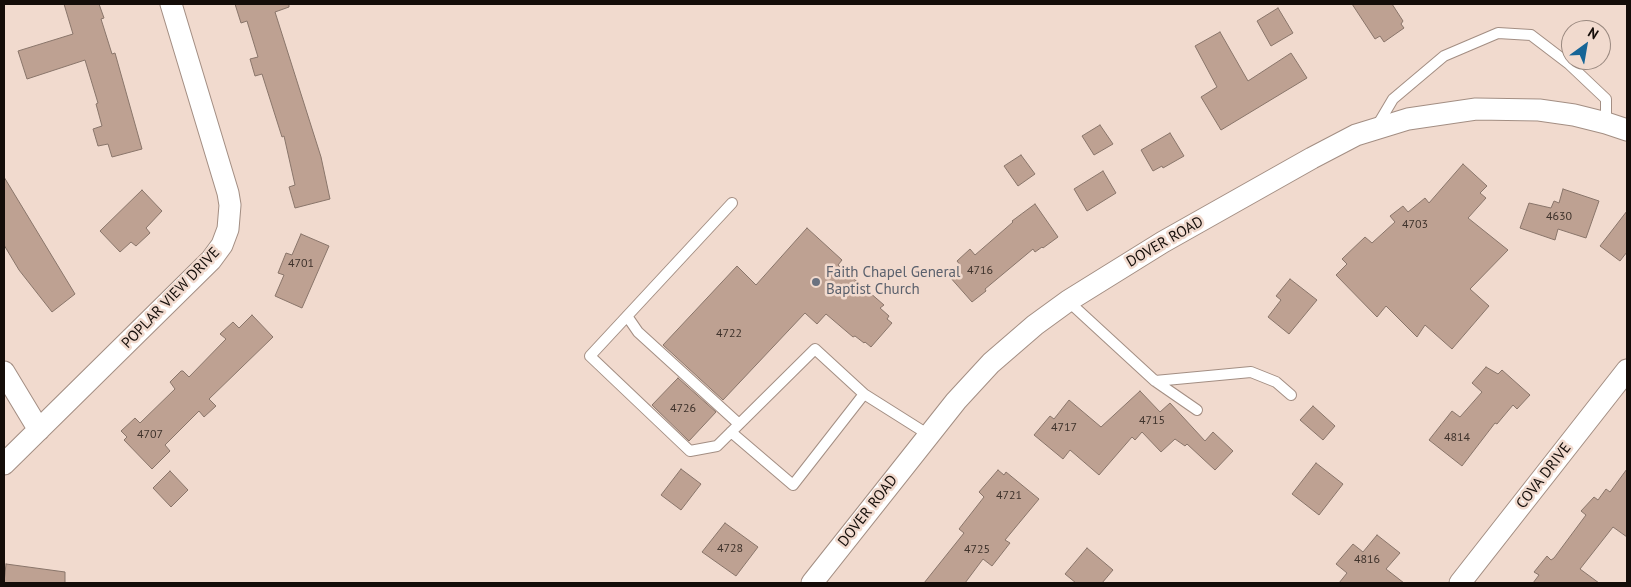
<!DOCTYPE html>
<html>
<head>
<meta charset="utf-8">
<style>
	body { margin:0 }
	#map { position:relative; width:1631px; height:587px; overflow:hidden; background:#f1dace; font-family:"PT Sans",sans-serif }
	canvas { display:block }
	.frame { position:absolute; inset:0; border:5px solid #140d09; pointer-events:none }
	.north { position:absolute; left:1561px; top:20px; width:50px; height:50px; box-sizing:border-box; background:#f1dace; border:1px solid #99887f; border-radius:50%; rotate:32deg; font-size:14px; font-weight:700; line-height:20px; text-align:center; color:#140d09 }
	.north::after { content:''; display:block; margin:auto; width:18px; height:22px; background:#166597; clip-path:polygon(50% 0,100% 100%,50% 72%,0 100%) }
</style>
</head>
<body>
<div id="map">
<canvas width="1631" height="587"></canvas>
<div class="frame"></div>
<div class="north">N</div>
</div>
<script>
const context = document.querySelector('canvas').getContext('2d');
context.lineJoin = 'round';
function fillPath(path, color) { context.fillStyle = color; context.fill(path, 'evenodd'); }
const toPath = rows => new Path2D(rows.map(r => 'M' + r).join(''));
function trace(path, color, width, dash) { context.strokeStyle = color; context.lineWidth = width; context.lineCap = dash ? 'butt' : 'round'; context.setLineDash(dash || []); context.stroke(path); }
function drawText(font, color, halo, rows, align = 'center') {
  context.font = font + ' "PT Sans",sans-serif'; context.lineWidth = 5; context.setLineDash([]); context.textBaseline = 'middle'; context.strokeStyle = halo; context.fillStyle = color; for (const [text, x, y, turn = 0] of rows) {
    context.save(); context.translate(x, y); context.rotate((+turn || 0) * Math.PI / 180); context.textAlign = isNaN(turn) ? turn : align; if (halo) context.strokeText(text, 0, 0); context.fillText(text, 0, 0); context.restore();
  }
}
const building = toPath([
	[64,4,99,4,104,18,101,19,112,54,115,53,142,149,112,157,108,144,98,146,93,129,102,126,96,104,98,103,85,60,27,79,18,51,73,34,64,4],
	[235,4,289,4,289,7,275,12,321,157,330,199,295,208,289,187,295,185,284,136,282,137,262,74,255,76,250,59,258,57,247,21,241,23,235,4],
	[1352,4,1392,4,1403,21,1401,24,1404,28,1384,42,1380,36,1375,39,1352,4],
	[1278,8,1293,33,1271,46,1257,21,1278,8],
	[1220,32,1248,81,1291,53,1307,78,1221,130,1201,97,1217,87,1195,46,1220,32],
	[1100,125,1113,144,1094,155,1082,136,1100,125],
	[1170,133,1184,156,1163,168,1162,166,1153,171,1141,150,1170,133],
	[1021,155,1035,174,1018,186,1004,166,1021,155],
	[1463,164,1487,186,1480,193,1486,198,1468,218,1508,250,1470,289,1489,306,1452,349,1425,325,1417,337,1386,306,1377,317,1336,275,1347,264,1342,259,1365,237,1372,243,1395,222,1390,216,1403,206,1408,212,1425,198,1429,203,1463,164],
	[1103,171,1116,193,1087,211,1074,189,1103,171],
	[4,177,75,294,52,312,19,270,4,245,4,177],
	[1563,189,1599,201,1586,238,1558,229,1555,240,1520,228,1529,203,1551,208,1554,201,1559,203,1563,189],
	[142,190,162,211,146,228,150,233,136,246,131,242,120,252,100,231,142,190],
	[1035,204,1058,237,1043,248,1042,247,1035,252,1033,249,985,289,986,291,972,302,949,276,961,266,957,261,970,249,975,255,1013,222,1012,221,1035,204],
	[1627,211,1627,252,1620,261,1600,246,1627,211],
	[807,228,842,260,838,265,884,305,880,308,889,316,887,319,892,323,871,347,865,342,864,343,855,336,853,337,826,314,817,324,805,313,723,400,663,345,737,266,756,285,807,228],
	[301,234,329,246,302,308,275,296,284,275,278,273,286,253,292,255,301,234],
	[1290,279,1317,300,1289,334,1268,317,1281,300,1276,296,1290,279],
	[252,315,273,337,209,399,216,406,204,417,199,411,165,445,170,451,152,469,124,440,127,437,121,431,135,418,140,423,175,389,170,382,181,371,183,371,189,377,226,339,220,334,233,322,239,328,252,315],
	[1486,367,1498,374,1502,370,1530,395,1517,409,1513,405,1497,424,1495,423,1462,466,1429,440,1452,411,1460,417,1482,392,1472,383,1486,367],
	[678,378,716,412,689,441,652,405,678,378],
	[1140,391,1160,412,1170,403,1205,441,1213,432,1233,451,1215,470,1187,444,1185,446,1175,439,1161,452,1142,432,1135,440,1132,437,1099,475,1070,450,1063,459,1034,435,1050,416,1054,419,1069,400,1101,427,1140,391],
	[1313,406,1335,426,1323,440,1300,420,1313,406],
	[1316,463,1343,484,1319,515,1292,494,1316,463],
	[681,469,701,484,681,510,661,495,681,469],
	[1627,469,1627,537,1613,527,1580,569,1599,583,1533,583,1539,575,1534,572,1547,556,1551,560,1554,558,1586,515,1581,511,1594,497,1598,500,1606,489,1610,492,1627,469],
	[998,470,1004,475,1006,472,1039,499,1005,540,1010,543,992,566,983,559,965,583,924,583,964,533,959,529,984,497,979,492,998,470],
	[170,471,188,490,171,507,153,488,170,471],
	[725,523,758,547,736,576,702,552,725,523],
	[1377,535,1400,553,1386,569,1404,583,1339,583,1347,573,1336,564,1353,544,1363,552,1377,535],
	[1087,548,1113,570,1102,583,1076,583,1065,574,1087,548],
	[6,564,65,572,65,583,4,583,6,564]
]);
fillPath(building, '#bea192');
trace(building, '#89756a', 1);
const service = toPath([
	[1377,126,1393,99,1444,56,1498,33,1531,35,1569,64,1606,99,1606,123],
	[732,203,590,356,690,451,717,446,815,349,864,394,929,435],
	[1068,301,1155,381,1251,372,1276,382,1291,395],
	[627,316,638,332,739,424],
	[1155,381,1197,410],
	[731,432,793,485,864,394]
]);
const minor = toPath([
	[4,372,39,430],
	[4,464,211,260,222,245,228,229,230,205,228,193,171,4],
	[812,583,956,401,991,363,1035,325,1068,301,1163,242,1312,158,1356,135,1408,119,1476,109,1539,110,1574,115,1606,123,1627,130],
	[1460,583,1627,370]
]);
trace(service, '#a38e83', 12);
trace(minor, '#a38e83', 23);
trace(service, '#fff', 10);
trace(minor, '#fff', 21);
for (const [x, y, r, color] of [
	[816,282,5,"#6b7280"]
]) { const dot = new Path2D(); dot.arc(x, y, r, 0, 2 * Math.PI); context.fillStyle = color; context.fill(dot); trace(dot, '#f1dace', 2); }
drawText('12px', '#3e322b', null, [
	["4630",1559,217],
	["4703",1415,225],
	["4701",301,264],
	["4716",980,271],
	["4722",729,334],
	["4726",683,409],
	["4715",1152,421],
	["4717",1064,428],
	["4707",150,435],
	["4814",1457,438],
	["4721",1009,496],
	["4728",730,549],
	["4725",977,550],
	["4816",1367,560]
]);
drawText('15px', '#140d09', '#f1dace', [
	["DOVER ROAD",1165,242,-30],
	["POPLAR VIEW DRIVE",171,298,-46],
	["COVA DRIVE",1544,476,-52],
	["DOVER ROAD",868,511,-52]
]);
drawText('15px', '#5b616d', '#f1dace', [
	["Faith Chapel General",826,273],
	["Baptist Church",826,290]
], 'left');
</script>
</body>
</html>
